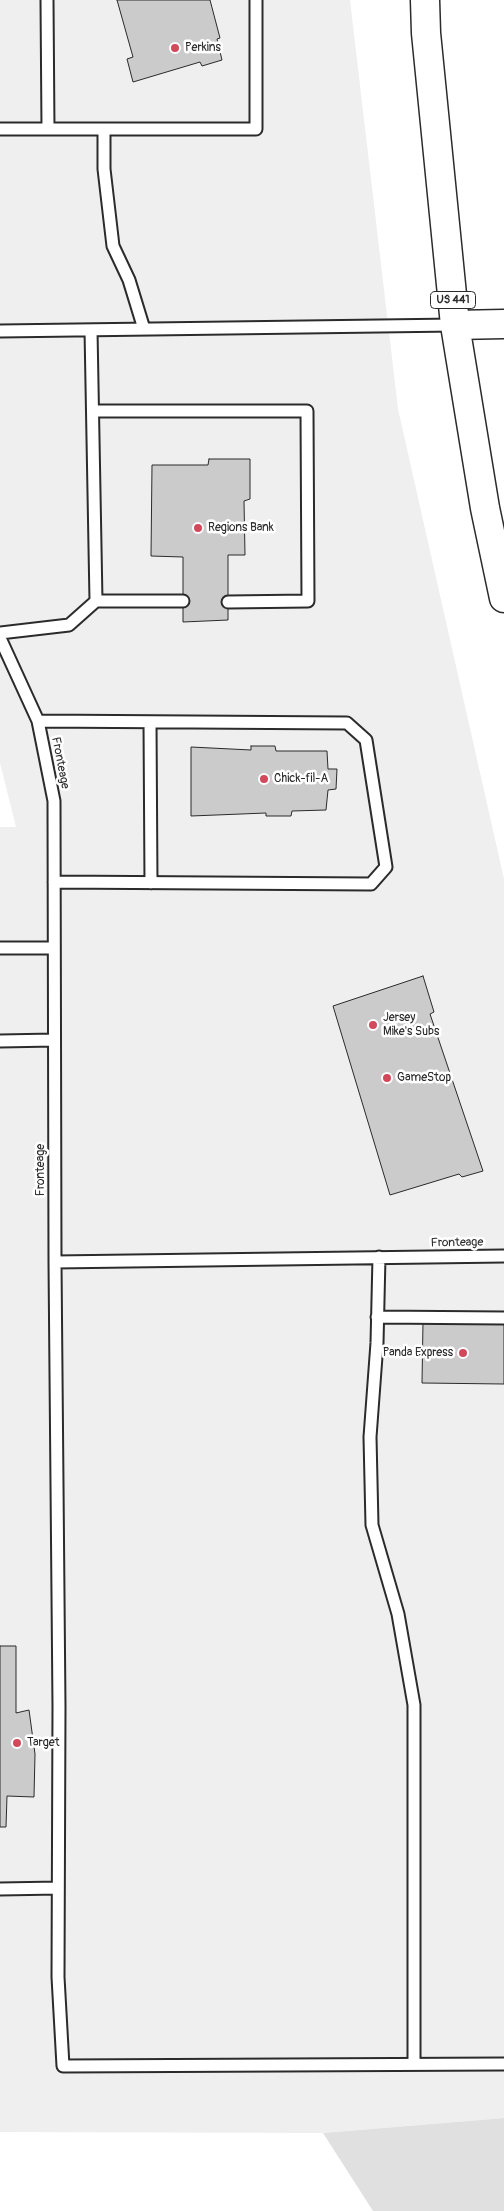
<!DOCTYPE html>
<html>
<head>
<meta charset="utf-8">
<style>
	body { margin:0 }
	canvas { display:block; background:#fff }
</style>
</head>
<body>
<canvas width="504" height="2211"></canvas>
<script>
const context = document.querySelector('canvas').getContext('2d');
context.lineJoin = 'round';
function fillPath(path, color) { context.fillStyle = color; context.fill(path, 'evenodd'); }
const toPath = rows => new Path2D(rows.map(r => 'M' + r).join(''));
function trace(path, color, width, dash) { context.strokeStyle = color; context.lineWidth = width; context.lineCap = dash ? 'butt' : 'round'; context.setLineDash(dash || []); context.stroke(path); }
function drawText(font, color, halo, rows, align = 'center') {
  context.font = font + ' Pangolin,sans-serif'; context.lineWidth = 5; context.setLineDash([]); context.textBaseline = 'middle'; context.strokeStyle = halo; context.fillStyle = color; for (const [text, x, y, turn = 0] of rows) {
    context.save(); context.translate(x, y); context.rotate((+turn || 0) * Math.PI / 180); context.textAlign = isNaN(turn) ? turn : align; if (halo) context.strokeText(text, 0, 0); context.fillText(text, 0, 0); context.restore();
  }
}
fillPath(toPath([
	[0,0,350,0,398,409,504,879,504,2118,323,2133,0,2132,0,827,16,827,0,763]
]), '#efefef');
fillPath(toPath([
	[504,2118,504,2211,373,2211,323,2133]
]), '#e0e0e0');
const building = toPath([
	[117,0,210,0,220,38,217,39,222,60,202,66,200,62,133,82,127,59,133,57,117,0],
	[209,459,250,459,250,499,244,501,245,555,228,555,228,620,183,622,183,557,151,556,152,465,208,465,209,459],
	[251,746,275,746,276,751,327,751,328,769,337,769,336,789,328,790,326,810,292,811,291,816,266,816,266,813,191,816,191,747,251,750,251,746],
	[423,976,434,1012,430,1014,483,1171,462,1177,459,1174,390,1195,333,1006,423,976],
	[423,1322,504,1323,504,1384,422,1383,423,1322],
	[0,1646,16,1646,16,1713,29,1710,35,1754,34,1797,7,1796,6,1827,0,1827,0,1646]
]);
fillPath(building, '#cbcbcb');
trace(building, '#2b2b2b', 1);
const lane = toPath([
	[47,0,48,129],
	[0,129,256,129,256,0],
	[104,129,104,169,113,246,129,280,144,329],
	[91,330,96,601,183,601],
	[0,331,455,325],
	[94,411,307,411,308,601,228,602],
	[0,633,69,625,96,601],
	[0,638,38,721,54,801,55,1262,504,1256],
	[38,721,347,723,366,740,386,867,371,884,54,882],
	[150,722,151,883],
	[0,948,54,948],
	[0,1041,54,1040],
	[379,1257,377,1343,370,1437,372,1525,398,1614,414,1705,414,2064],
	[55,1262,59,1707,58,1977,63,2066,504,2064],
	[377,1317,504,1318],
	[0,1889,58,1888]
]);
const primary = toPath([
	[425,0,426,33,455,325,485,508,504,598],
	[455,325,504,324]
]);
trace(lane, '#2b2b2b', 15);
trace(primary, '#2b2b2b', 31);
trace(lane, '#fff', 11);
trace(primary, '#fff', 28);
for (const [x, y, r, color] of [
	[175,48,5,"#d1495b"],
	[198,528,5,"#d1495b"],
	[264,779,5,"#d1495b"],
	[373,1025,5,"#d1495b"],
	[387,1078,5,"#d1495b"],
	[463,1353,5,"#d1495b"],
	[17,1743,5,"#d1495b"]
]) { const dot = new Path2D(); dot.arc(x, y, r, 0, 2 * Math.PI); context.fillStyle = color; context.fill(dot); trace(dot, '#fff', 2); }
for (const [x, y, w] of [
	[453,300,45]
]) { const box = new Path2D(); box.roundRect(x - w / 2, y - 8.5, w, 17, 4); context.fillStyle = '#fff'; context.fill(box); trace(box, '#2b2b2b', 1); }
drawText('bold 11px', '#2b2b2b', null, [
	["US 441",453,300]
]);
drawText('12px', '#2b2b2b', '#fff', [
	["Perkins",185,48],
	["Regions Bank",208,528],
	["Chick-fil-A",274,779],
	["Jersey",383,1018],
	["Mike's Subs",383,1032],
	["GameStop",397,1078],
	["Panda Express",453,1353,"right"],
	["Target",27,1743]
], 'left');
drawText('12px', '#2b2b2b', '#fff', [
	["Fronteage",60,763,79],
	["Fronteage",41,1170,-90],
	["Fronteage",457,1243,-1]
]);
</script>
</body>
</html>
